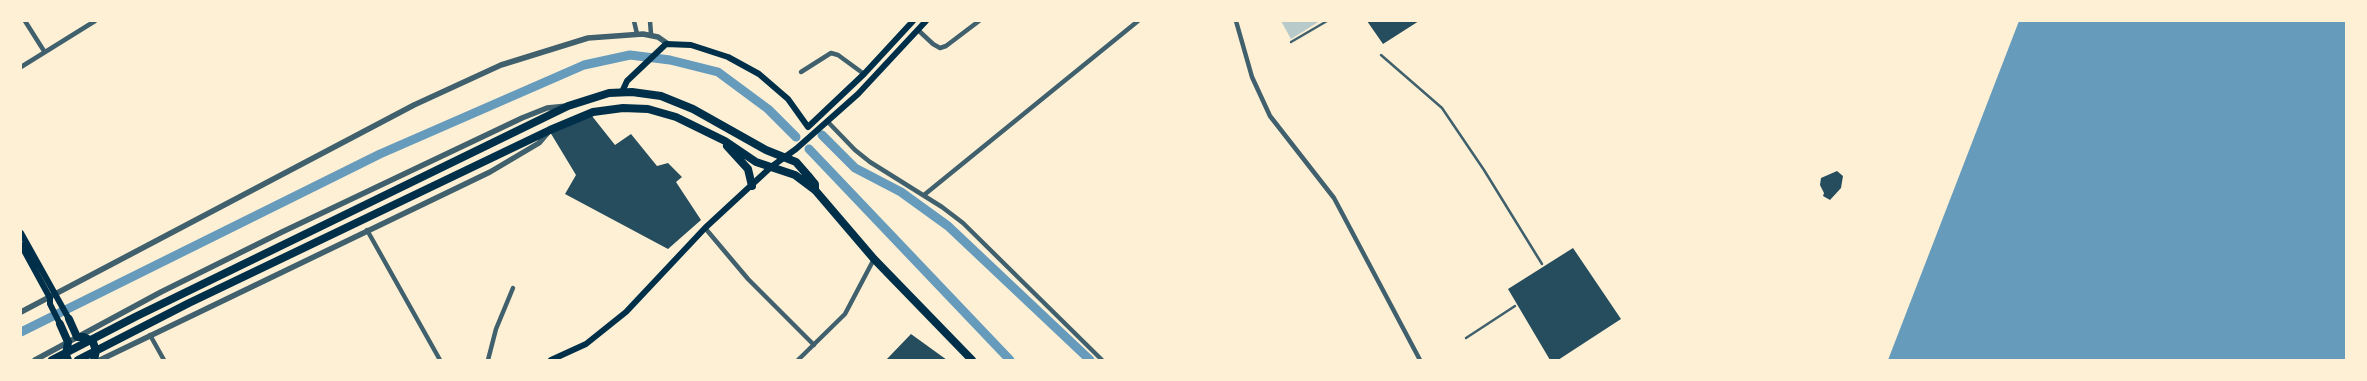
<!DOCTYPE html>
<html>
<head>
<meta charset="utf-8">
<style>
	body { margin:0 }
	#map { position:relative; width:2367px; height:381px; overflow:hidden; background:#fdf0d5; font-family:Mulish,sans-serif }
	canvas { display:block }
	.frame { position:absolute; inset:0; border:22px solid #fdf0d5; pointer-events:none }
</style>
</head>
<body>
<div id="map">
<canvas width="2367" height="381"></canvas>
<div class="frame"></div>
</div>
<script>
const context = document.querySelector('canvas').getContext('2d');
context.lineJoin = 'round';
function fillPath(path, color) { context.fillStyle = color; context.fill(path, 'evenodd'); }
const toPath = rows => new Path2D(rows.map(r => 'M' + r).join(''));
function trace(path, color, width, dash) { context.strokeStyle = color; context.lineWidth = width; context.lineCap = dash ? 'butt' : 'round'; context.setLineDash(dash || []); context.stroke(path); }
fillPath(toPath([
	[1281,21,1320,21,1291,39]
]), '#b9caca');
fillPath(toPath([
	[2019,21,2346,21,2346,360,1888,360]
]), '#669bbc');
trace(toPath([
	[822,135,855,168,901,192,948,226,1090,360],
	[809,149,1010,360],
	[21,332,380,154,584,65,630,55,670,60,718,72,768,109,796,137]
]), '#669bbc', 9);
fillPath(toPath([
	[1367,21,1419,21,1383,44],
	[592,116,615,145,631,134,657,166,668,163,682,177,676,182,701,220,668,249,565,194,576,175,550,132],
	[1837,171,1843,176,1841,188,1830,200,1823,196,1824,193,1820,185,1821,178],
	[1573,248,1621,319,1558,360,1550,360,1508,289],
	[911,334,947,360,886,360]
]), '#264d5e');
trace(toPath([
	[1291,42,1327,21],
	[1381,55,1442,108,1484,170,1542,264],
	[1466,338,1515,306]
]), '#3f606c', 2.5);
trace(toPath([
	[25,21,44,51],
	[634,21,637,34],
	[650,21,651,34],
	[1236,21,1252,77,1270,116,1334,198,1420,360],
	[918,30,933,44,940,48,946,46,979,21],
	[21,67,95,21],
	[801,72,831,53,838,55,864,74],
	[827,121,855,150,870,162,942,207,963,223,1102,360],
	[924,195,1138,21],
	[705,228,748,279,814,345],
	[367,230,440,360],
	[150,335,164,360],
	[488,360,496,329,513,288],
	[798,360,845,314,874,259]
]), '#3f606c', 4.5);
trace(toPath([
	[21,312,414,105,501,65,588,38,643,34,658,37,668,44],
	[35,360,161,292,282,232,522,118,547,108,567,106],
	[100,360,490,172,539,143,550,130]
]), '#3f606c', 5.5);
trace(toPath([
	[622,92,627,81,666,44,691,45,728,57,759,74,788,99,808,127,864,74,913,21],
	[21,233,69,319],
	[21,245,50,298,50,304,60,324],
	[551,360,586,344,626,312,705,228,771,167,796,149,858,94,926,21]
]), '#003049', 6);
trace(toPath([
	[727,146,748,169,752,186],
	[69,319,77,337,84,337,93,342,96,351,94,360],
	[60,324,68,342,66,355,68,360],
	[52,360,137,316,568,106,609,93,632,92,661,96,693,109,766,150,796,162,810,178,815,184,815,190],
	[78,360,189,303,550,130,593,112,623,108,648,109,676,117,725,141,756,162,795,175,815,190,874,259,972,360]
]), '#003049', 8);
</script>
</body>
</html>
